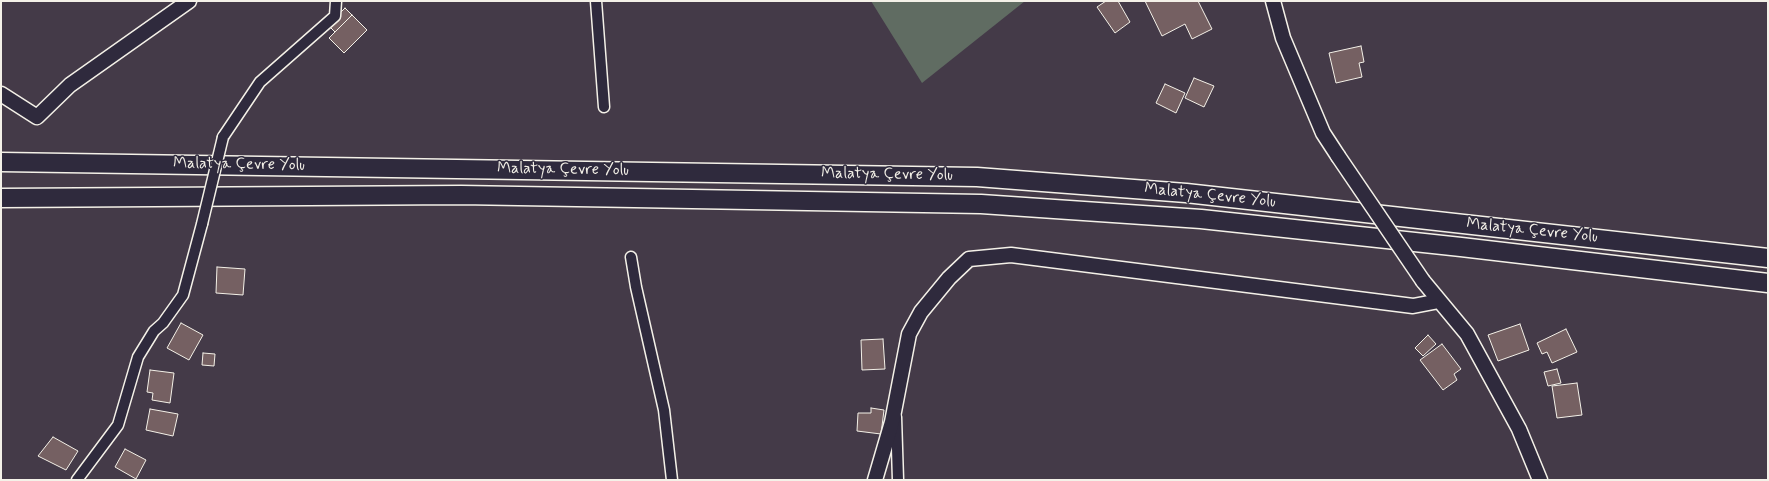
<!DOCTYPE html>
<html>
<head>
<meta charset="utf-8">
<style>
	body { margin:0 }
	#map { position:relative; width:1769px; height:481px; overflow:hidden; background:#443a48; font-family:Mynerve,sans-serif }
	canvas { display:block }
	.frame { position:absolute; inset:0; border:2px solid #f4f1e8; pointer-events:none }
</style>
</head>
<body>
<div id="map">
<canvas width="1769" height="481"></canvas>
<div class="frame"></div>
</div>
<script>
const context = document.querySelector('canvas').getContext('2d');
context.lineJoin = 'round';
function fillPath(path, color) { context.fillStyle = color; context.fill(path, 'evenodd'); }
const toPath = rows => new Path2D(rows.map(r => 'M' + r).join(''));
function trace(path, color, width, dash) { context.strokeStyle = color; context.lineWidth = width; context.lineCap = dash ? 'butt' : 'round'; context.setLineDash(dash || []); context.stroke(path); }
function drawText(font, color, halo, rows, align = 'center') {
  context.font = font + ' Mynerve,sans-serif'; context.lineWidth = 3; context.setLineDash([]); context.textBaseline = 'middle'; context.strokeStyle = halo; context.fillStyle = color; for (const [text, x, y, turn = 0] of rows) {
    context.save(); context.translate(x, y); context.rotate((+turn || 0) * Math.PI / 180); context.textAlign = isNaN(turn) ? turn : align; if (halo) context.strokeText(text, 0, 0); context.fillText(text, 0, 0); context.restore();
  }
}
fillPath(toPath([
	[871,1,1025,1,922,83]
]), '#606c62');
const building = toPath([
	[1106,1,1118,1,1130,22,1115,33,1097,7,1106,1],
	[1145,1,1198,1,1212,29,1192,39,1185,24,1162,36,1145,1],
	[345,8,352,15,335,32,328,25,345,8],
	[352,15,367,30,344,53,329,38,352,15],
	[1361,46,1364,62,1359,63,1362,77,1336,83,1329,53,1361,46],
	[1194,78,1214,86,1204,107,1185,98,1194,78],
	[1165,84,1185,93,1176,113,1156,103,1165,84],
	[217,267,245,269,243,295,216,293,217,267],
	[181,323,203,335,189,360,167,348,181,323],
	[1520,324,1529,350,1498,361,1488,335,1520,324],
	[1566,329,1577,352,1552,363,1547,352,1542,354,1537,343,1566,329],
	[1428,335,1436,344,1423,356,1415,348,1428,335],
	[883,339,885,369,862,370,861,340,883,339],
	[1442,344,1461,369,1454,374,1457,380,1443,390,1420,360,1442,344],
	[203,353,215,354,214,366,202,365,203,353],
	[1557,369,1561,383,1548,386,1544,372,1557,369],
	[150,370,174,373,170,403,152,400,153,393,147,392,150,370],
	[1577,383,1582,415,1557,418,1552,386,1577,383],
	[871,408,884,410,881,434,857,431,858,413,871,413,871,408],
	[150,409,178,414,173,436,146,430,150,409],
	[53,437,78,451,66,470,38,456,53,437],
	[125,449,146,460,136,479,115,467,125,449]
]);
fillPath(building, '#756062');
trace(building, '#f4f1e8', 1);
const street = toPath([
	[596,1,604,107],
	[223,137,260,82,335,16,336,1],
	[631,257,636,287,664,410,672,480],
	[896,417,898,480],
	[77,480,118,425,138,357,154,331,163,323,183,295,202,224]
]);
const secondary = toPath([
	[1273,1,1283,38,1323,133,1338,156],
	[1,94,37,117,70,85,189,1],
	[1423,281,1467,334,1519,429,1540,480],
	[875,480,892,422,909,334,921,312,949,278,969,259,1011,255,1413,306,1439,301]
]);
const highway = toPath([
	[1,162,977,177,1186,193,1768,258],
	[1,198,461,195,981,204,1201,219,1461,247,1768,283]
]);
trace(street, '#f4f1e8', 13);
trace(secondary, '#f4f1e8', 17);
trace(highway, '#f4f1e8', 21);
trace(street, '#2f2a3d', 10);
trace(secondary, '#2f2a3d', 14);
trace(highway, '#2f2a3d', 18);
const streetBridge = toPath([
	[202,224,223,137]
]);
const secondaryBridge = toPath([
	[1338,156,1423,281]
]);
trace(streetBridge, '#f4f1e8', 13, []);
trace(secondaryBridge, '#f4f1e8', 17, []);
trace(streetBridge, '#2f2a3d', 10);
trace(secondaryBridge, '#2f2a3d', 14);
drawText('16px', '#f4f1e8', '#2f2a3d', [
	["Malatya Çevre Yolu",239,165,1],
	["Malatya Çevre Yolu",563,170,1],
	["Malatya Çevre Yolu",887,175,1],
	["Malatya Çevre Yolu",1210,196,6],
	["Malatya Çevre Yolu",1532,231,6]
]);
</script>
</body>
</html>
